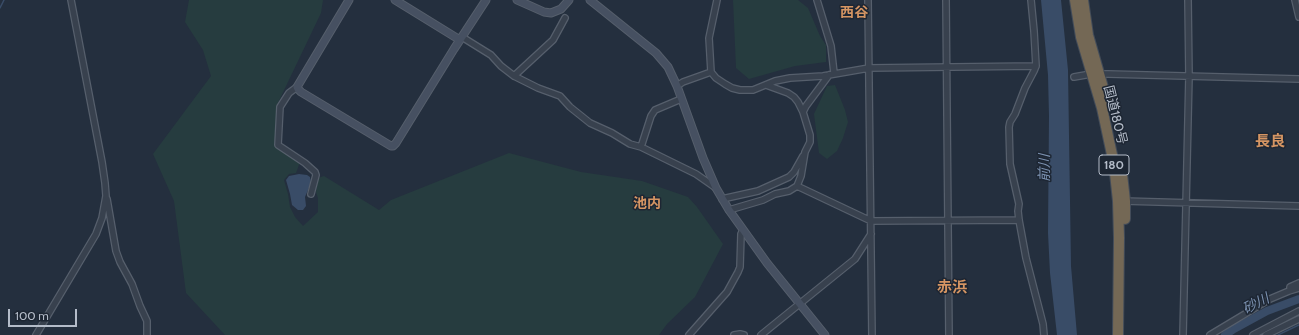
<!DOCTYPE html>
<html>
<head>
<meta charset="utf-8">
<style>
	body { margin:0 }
	#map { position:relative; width:1299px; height:335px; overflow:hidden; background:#242f3e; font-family:Cabin,sans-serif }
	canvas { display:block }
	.scale { position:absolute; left:8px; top:309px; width:69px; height:18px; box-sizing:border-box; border:2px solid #b4bcc9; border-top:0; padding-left:5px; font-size:12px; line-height:14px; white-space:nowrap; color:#b4bcc9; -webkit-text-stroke:3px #1d2633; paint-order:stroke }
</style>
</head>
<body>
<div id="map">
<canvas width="1299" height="335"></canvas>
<div class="scale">100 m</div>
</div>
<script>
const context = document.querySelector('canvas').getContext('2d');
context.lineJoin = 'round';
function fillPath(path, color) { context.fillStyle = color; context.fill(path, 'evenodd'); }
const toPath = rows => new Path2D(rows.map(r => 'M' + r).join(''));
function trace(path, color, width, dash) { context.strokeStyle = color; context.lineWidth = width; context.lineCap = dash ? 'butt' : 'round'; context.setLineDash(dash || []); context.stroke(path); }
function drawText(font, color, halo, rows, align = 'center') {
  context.font = font + ' Cabin,"Noto Sans JP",sans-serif'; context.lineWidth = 3; context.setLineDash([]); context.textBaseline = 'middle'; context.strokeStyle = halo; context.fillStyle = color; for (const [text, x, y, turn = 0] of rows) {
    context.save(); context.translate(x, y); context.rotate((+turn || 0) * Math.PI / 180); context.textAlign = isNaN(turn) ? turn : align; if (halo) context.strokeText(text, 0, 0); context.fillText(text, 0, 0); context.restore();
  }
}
fillPath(toPath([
	[189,0,323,0,321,13,276,107,276,146,300,162,296,173,289,174,284,180,288,194,290,207,295,217,303,226,318,212,318,198,316,192,318,178,324,176,379,210,391,200,509,153,581,172,642,181,688,197,697,207,723,244,695,297,667,324,659,335,225,335,186,293,174,201,153,154,211,76,203,50,185,22],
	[733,0,798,0,808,8,820,36,826,45,826,62,795,66,749,79,736,68],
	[835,85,845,110,848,122,843,138,837,151,827,159,819,153,814,114,827,86]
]), '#263c3f');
fillPath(toPath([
	[1041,0,1061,0,1068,70,1071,266,1077,335,1057,335,1050,273,1048,233,1049,116,1048,75],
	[299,174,307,175,310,177,311,183,305,197,306,206,303,210,298,210,292,205,290,194,286,180,289,176]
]), '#394c67');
trace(toPath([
	[0,8,4,0],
	[1278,335,1299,325]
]), '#394c67', 1.5);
trace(toPath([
	[1225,335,1234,329,1267,311,1299,299]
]), '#394c67', 8);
const street = toPath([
	[717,0,709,38,711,72,716,78,725,84,732,88,740,90,753,90,775,81,790,78,823,76,869,68,1036,66],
	[817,0,831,46,834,73],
	[868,0,872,335],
	[946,0,949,335],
	[1031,0,1034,31,1036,66,1034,71,1025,88,1015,114,1010,122,1009,127,1010,164,1019,204,1018,211,1019,220,1026,258,1043,324,1044,335],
	[1295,0,1299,17],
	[462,37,491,55,501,66,514,76,538,88,560,96,570,107,590,123,612,133,630,144,641,147,696,174,716,188],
	[514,76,553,40,565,18],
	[1074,77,1091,74,1108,74,1299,79],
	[766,85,788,93,794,97,798,102,803,112],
	[677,86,683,82,711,72],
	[297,87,289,93,280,107,278,145,305,163,315,172,316,175,311,194],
	[641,147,651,116,655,110,681,99],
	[797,186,871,221,1019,220],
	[107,199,116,251,120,262,132,284,140,306,147,321,147,335],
	[722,199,758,191,789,177,794,172,803,156],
	[1123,201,1299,206],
	[729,210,763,200,775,194,789,191,797,186,801,176,805,152,810,142,810,135,803,112,806,106,829,75],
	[1290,289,1290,287,1299,283],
	[36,335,96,234,102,218,106,196,105,183,102,162,71,0],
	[689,335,727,292,738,272,740,267,741,234,743,230],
	[734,335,740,334,744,335],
	[761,335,855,259,871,234],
	[1183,335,1189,76,1188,0],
	[1210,335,1270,299,1289,291,1299,288],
	[1253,335,1299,311],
	[1266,335,1299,319]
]);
const secondary = toPath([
	[349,0,297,87,298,89,301,92,391,146,393,146,396,143,454,49,486,0],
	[395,0,460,40],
	[517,0,544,12,551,13,561,9,569,0],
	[590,0,656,53,668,67,677,86,703,158,716,188,729,210,767,263,825,335]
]);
const highway = toPath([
	[1075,0,1081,37,1102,108,1114,164,1118,201,1119,238,1118,335],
	[1083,0,1088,35,1108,105],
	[1121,165,1125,201,1125,219]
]);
trace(street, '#565f6c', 8);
trace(secondary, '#565f6c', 9);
trace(highway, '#434c59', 12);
trace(street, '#38414e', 5.5);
trace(secondary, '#465061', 7);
trace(highway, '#746855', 10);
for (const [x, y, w] of [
	[1114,165,30]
]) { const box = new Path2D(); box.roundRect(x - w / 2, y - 10, w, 20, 3); context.fillStyle = '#1d2633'; context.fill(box); trace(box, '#b4bcc9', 1); }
drawText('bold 12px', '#b4bcc9', null, [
	["180",1114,165]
]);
drawText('13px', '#b4bcc9', '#1d2633', [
	["国道180号",1115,115,76]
]);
drawText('bold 14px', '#d59563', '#1d2633', [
	["西谷",854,13],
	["池内",647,204]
]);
drawText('italic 14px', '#7c92b1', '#1d2633', [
	["前川",1045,168,-90],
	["砂川",1256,304,-27]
]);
drawText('bold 15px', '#d59563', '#1d2633', [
	["長良",1270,142],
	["赤浜",952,288]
]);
</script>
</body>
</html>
